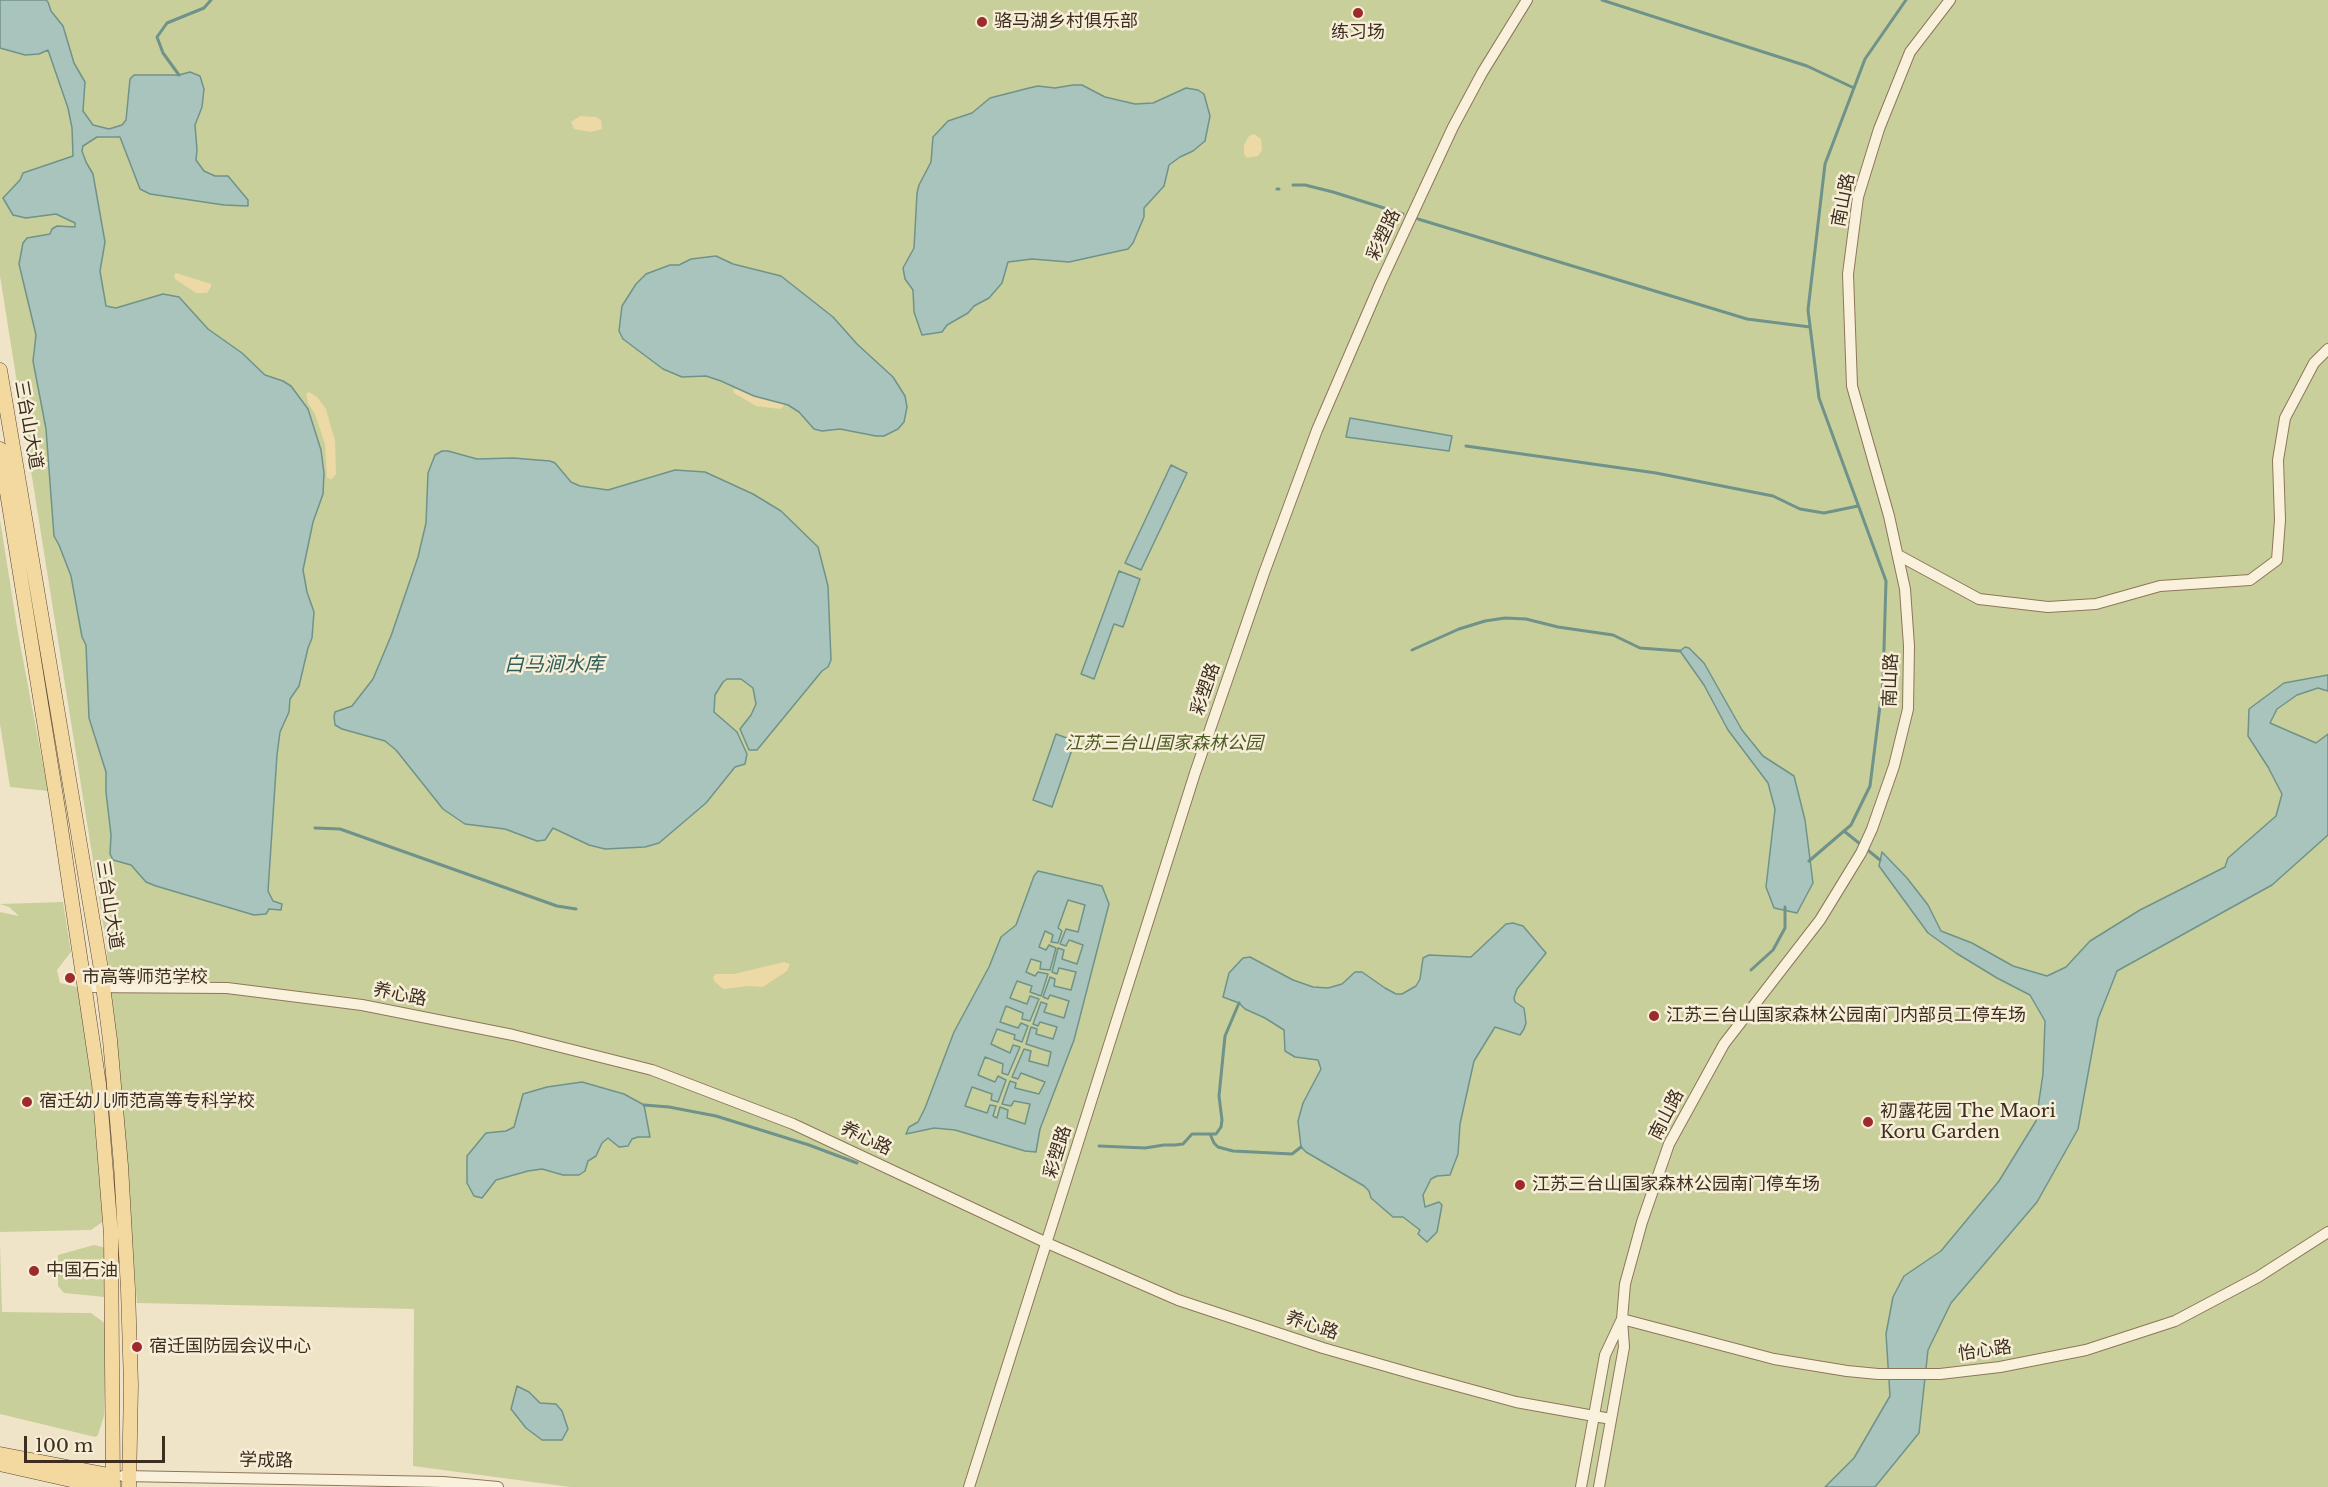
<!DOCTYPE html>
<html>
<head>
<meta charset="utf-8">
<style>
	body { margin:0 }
	#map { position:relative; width:2328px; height:1487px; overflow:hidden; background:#f0e4c8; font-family:"Libre Baskerville",serif }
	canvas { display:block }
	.scale { position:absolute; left:24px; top:1436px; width:141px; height:27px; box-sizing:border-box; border:3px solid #3d2e20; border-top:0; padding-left:8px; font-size:18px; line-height:21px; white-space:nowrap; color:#3d2e20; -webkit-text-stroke:4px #f7eed8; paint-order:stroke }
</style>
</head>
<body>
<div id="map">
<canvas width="2328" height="1487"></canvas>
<div class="scale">100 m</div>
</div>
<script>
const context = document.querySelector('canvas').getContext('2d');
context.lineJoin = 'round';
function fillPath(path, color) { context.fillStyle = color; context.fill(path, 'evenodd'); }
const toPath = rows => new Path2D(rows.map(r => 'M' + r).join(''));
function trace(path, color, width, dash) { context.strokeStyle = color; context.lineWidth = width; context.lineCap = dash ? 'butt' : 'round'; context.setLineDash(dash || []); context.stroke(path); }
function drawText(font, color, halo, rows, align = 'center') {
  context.font = font + ' "Libre Baskerville","Noto Sans SC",serif'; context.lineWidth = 5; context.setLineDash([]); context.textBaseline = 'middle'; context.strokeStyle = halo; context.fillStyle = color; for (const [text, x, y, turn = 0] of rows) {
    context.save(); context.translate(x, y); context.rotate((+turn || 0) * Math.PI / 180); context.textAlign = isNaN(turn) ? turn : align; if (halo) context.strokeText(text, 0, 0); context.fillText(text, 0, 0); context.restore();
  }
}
fillPath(toPath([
	[0,0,2328,0,2328,1487,570,1487,413,1466,414,1309,137,1303,106,942,0,276],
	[0,520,18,633,48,791,10,787,0,724],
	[63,902,71,952,57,970,60,983,77,987,79,991,95,1086,105,1220,91,1230,0,1232,0,912,19,916,9,907,0,904],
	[0,1244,2,1312,84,1313,91,1313,106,1324,104,1416,98,1435,95,1437,0,1414],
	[94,1245,107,1248,105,1297,64,1293,58,1286,58,1255]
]), '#c9cf9b');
fillPath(toPath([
	[580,116,596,117,601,120,602,129,591,132,574,129,571,122],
	[1254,134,1261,139,1262,150,1258,156,1247,158,1244,154,1244,145,1249,136],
	[176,273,211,284,211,287,207,293,196,293,175,279,174,275],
	[737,388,763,399,783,403,784,406,780,409,756,406,734,393,733,390],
	[309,392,317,397,326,409,335,441,336,474,332,479,327,478,325,444,315,414,308,403,306,394],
	[784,962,790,964,787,971,763,987,749,986,723,989,714,981,713,977,715,974,734,974]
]), '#ecd9a5');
const water = toPath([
	[0,0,46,0,48,2,51,11,63,26,74,63,85,82,83,111,93,125,109,129,122,125,126,120,130,79,134,75,179,75,190,72,200,76,204,89,202,107,195,125,197,150,196,160,204,171,215,176,228,176,248,200,248,206,224,205,150,194,140,189,120,137,97,137,83,146,82,151,86,162,93,174,105,242,100,271,106,306,116,308,163,294,179,297,208,329,242,353,265,375,283,381,291,386,308,409,321,450,324,473,323,494,313,522,303,570,307,592,314,612,312,638,308,648,299,686,290,699,289,712,280,732,277,755,268,891,273,901,282,904,281,910,269,909,266,914,254,915,156,886,146,882,131,865,113,860,110,854,111,835,106,792,106,772,89,718,86,645,82,637,71,576,59,545,54,536,46,429,33,361,36,335,19,264,23,243,27,238,50,234,52,229,57,226,75,227,75,223,56,214,26,218,13,215,3,198,20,180,23,173,73,156,72,128,68,108,48,50,39,54,25,55,0,48,0,0],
	[1073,85,1082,85,1105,97,1135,104,1153,103,1186,88,1198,90,1204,94,1210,116,1205,141,1193,151,1180,157,1169,165,1164,186,1144,208,1144,217,1133,243,1128,249,1069,262,1032,259,1008,262,1002,283,989,298,974,306,968,313,947,325,942,332,922,335,914,312,913,290,905,279,903,268,914,248,917,193,919,185,931,162,933,137,948,121,972,113,990,98,1029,88,1038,86,1055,88,1073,85],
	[716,256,733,264,781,276,833,317,857,344,893,377,905,396,907,407,904,422,898,429,884,436,876,436,840,429,822,431,814,429,799,412,788,405,754,396,721,381,706,376,682,377,663,369,623,339,619,331,622,306,636,284,646,274,670,265,679,265,691,259,716,256],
	[1350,418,1452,436,1449,451,1346,437,1350,418],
	[442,451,448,451,477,459,513,458,550,461,555,463,571,482,580,486,608,490,675,470,705,472,753,494,781,511,818,547,828,586,831,660,828,667,822,671,757,750,749,750,740,729,751,715,756,704,753,688,741,679,727,679,723,682,715,695,714,712,737,732,747,754,745,764,735,767,706,803,659,843,645,847,605,849,589,845,553,828,545,840,537,841,505,829,465,824,443,809,396,750,385,741,342,729,335,725,334,717,335,712,352,706,373,679,391,636,418,557,426,523,428,473,435,455,442,451],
	[1171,465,1187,473,1141,570,1125,563,1171,465],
	[1119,571,1140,579,1123,627,1114,624,1094,679,1081,674,1119,571],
	[1685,647,1689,648,1704,663,1742,730,1763,756,1794,776,1805,820,1813,883,1797,913,1774,908,1766,887,1775,809,1768,783,1728,730,1704,685,1680,651,1685,647],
	[2328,675,2328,691,2318,688,2297,695,2277,709,2270,723,2316,743,2328,734,2328,835,2272,885,2117,971,2098,1019,2078,1129,2037,1202,1951,1303,1928,1350,1919,1433,1875,1487,1825,1487,1854,1458,1890,1396,1886,1334,1893,1297,1904,1276,1941,1251,1999,1181,2036,1121,2043,1074,2045,1021,2030,995,1997,978,1956,953,1928,933,1879,866,1882,852,1907,878,1928,905,1941,931,1972,943,2013,966,2047,976,2066,967,2090,941,2140,910,2225,867,2228,858,2276,816,2282,794,2268,767,2248,736,2249,709,2284,683,2328,675],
	[1056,734,1075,741,1052,807,1033,800,1056,734],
	[1038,871,1102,886,1109,904,1074,1040,1040,1129,1036,1152,1025,1151,955,1130,934,1128,906,1134,909,1127,918,1122,925,1108,954,1032,989,967,1001,937,1016,925,1034,876,1038,871],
	[1068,900,1085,905,1078,932,1066,929,1060,944,1066,946,1069,940,1083,945,1077,964,1062,959,1064,950,1058,948,1052,972,1057,974,1059,968,1076,972,1071,990,1054,986,1055,979,1050,977,1043,997,1048,999,1050,995,1069,1001,1064,1018,1044,1012,1047,1004,1041,1002,1033,1024,1038,1026,1040,1022,1057,1027,1053,1039,1036,1034,1037,1029,1031,1027,1026,1044,1051,1052,1048,1066,1029,1061,1031,1051,1024,1049,1012,1077,1018,1079,1021,1073,1045,1082,1039,1094,1015,1088,1016,1083,1010,1081,1002,1104,1011,1106,1014,1101,1030,1104,1025,1124,1007,1118,1008,1110,1000,1107,997,1118,993,1116,996,1106,990,1105,987,1113,965,1106,972,1087,992,1094,991,1100,998,1102,1006,1080,998,1076,995,1082,978,1075,985,1057,1003,1064,1002,1073,1008,1075,1020,1047,1013,1045,1010,1053,991,1044,997,1029,1015,1035,1014,1039,1022,1042,1028,1026,1021,1023,1018,1028,1000,1022,1006,1006,1023,1013,1022,1019,1030,1021,1039,999,1030,996,1027,1004,1010,998,1017,981,1032,986,1030,992,1041,996,1048,974,1038,972,1035,976,1026,972,1031,959,1041,962,1040,969,1050,970,1056,948,1049,945,1046,950,1039,947,1045,931,1053,935,1051,942,1058,943,1062,931,1058,928,1068,900],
	[1513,923,1523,926,1546,953,1517,989,1514,998,1515,1002,1524,1008,1526,1023,1524,1029,1520,1035,1495,1027,1474,1061,1460,1124,1458,1154,1450,1175,1437,1176,1431,1179,1423,1195,1425,1207,1439,1202,1442,1205,1437,1232,1427,1242,1418,1234,1420,1230,1403,1217,1393,1217,1371,1198,1369,1191,1364,1186,1306,1152,1301,1147,1298,1121,1303,1103,1321,1069,1318,1060,1295,1057,1285,1051,1284,1030,1265,1018,1245,1009,1239,1003,1223,997,1229,973,1243,958,1250,957,1293,980,1313,987,1328,988,1342,984,1355,972,1362,972,1385,988,1396,994,1402,994,1416,986,1420,979,1423,958,1429,955,1471,957,1506,924,1513,923],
	[582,1082,624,1094,644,1105,650,1137,638,1137,632,1139,628,1146,619,1147,608,1138,602,1143,596,1156,588,1161,585,1171,579,1175,563,1175,542,1169,528,1171,496,1180,482,1198,474,1196,467,1183,467,1156,486,1133,506,1131,514,1127,523,1094,547,1087,582,1082],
	[517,1386,529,1392,540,1403,556,1404,562,1411,568,1429,562,1440,542,1440,526,1428,511,1409,517,1386]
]);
fillPath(water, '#a9c4bc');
trace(water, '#6f938a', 1.5);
trace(toPath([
	[1602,0,1807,66,1854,88],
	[179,75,163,53,157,37,167,23,204,8,211,0],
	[1293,185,1305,185,1333,192,1403,214],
	[1277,189,1279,189],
	[1418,219,1747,319,1810,327],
	[1466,446,1656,473,1773,496,1800,509,1824,513,1858,506],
	[1412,650,1459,629,1485,621,1505,618,1526,619,1558,627,1613,635,1640,648,1680,651],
	[315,828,340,829,557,906,576,909],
	[1844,831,1880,860],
	[1809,861,1851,825,1870,786,1883,682,1886,581,1819,398,1808,310,1825,164,1865,59,1906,0],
	[1751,970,1773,950,1785,928,1785,907],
	[644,1105,669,1107,716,1116,809,1145,857,1163],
	[1210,1134,1214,1143,1218,1147,1233,1151,1292,1154,1301,1147],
	[1099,1146,1145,1148,1164,1145,1175,1145,1183,1144,1192,1134,1216,1134,1221,1127,1222,1120,1219,1096,1225,1036,1239,1003]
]), '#6f938a', 3);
const minor = toPath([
	[1950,0,1910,52,1879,129,1858,197,1848,274,1852,386,1889,516,1905,589,1909,646,1908,709,1894,766,1872,829,1861,853,1820,920,1724,1044,1669,1144,1642,1222,1625,1284,1622,1319,1774,1359,1847,1371,1878,1374,1940,1374,2000,1367,2086,1350,2175,1321,2258,1277,2328,1232],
	[1898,555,1979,599,2048,607,2096,604,2160,586,2250,580,2277,560,2280,520,2278,460,2285,418,2314,363,2328,349],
	[84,987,227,988,362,1005,513,1035,652,1070,793,1124,1047,1243,1178,1300,1323,1348,1417,1375,1516,1402,1611,1419],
	[123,1476,443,1482,498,1487],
	[969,1487,1195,773,1264,573,1317,430,1380,284,1453,127,1482,73,1527,0],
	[1581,1487,1605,1355,1622,1319,1624,1347,1599,1487]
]);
const major = toPath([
	[0,370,100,963,110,1040,121,1166,128,1289,131,1385,129,1487],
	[0,449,59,815,99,1084,111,1235,113,1487],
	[0,1454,114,1476],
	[0,1464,102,1487]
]);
trace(minor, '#8d765c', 12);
trace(major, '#5b4430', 15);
trace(minor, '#faf1dc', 10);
trace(major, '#f3d9a0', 14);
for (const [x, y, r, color] of [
	[1358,13,6,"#9e2a2b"],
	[982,22,6,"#9e2a2b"],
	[70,978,6,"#9e2a2b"],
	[1654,1016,6,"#9e2a2b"],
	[27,1102,6,"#9e2a2b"],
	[1868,1122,6,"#9e2a2b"],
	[1520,1185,6,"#9e2a2b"],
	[34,1271,6,"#9e2a2b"],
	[137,1347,6,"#9e2a2b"]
]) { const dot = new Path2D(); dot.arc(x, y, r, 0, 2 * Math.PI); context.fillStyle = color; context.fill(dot); trace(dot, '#f7eed8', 2); }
drawText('18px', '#3d2e20', '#f7eed8', [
	["骆马湖乡村俱乐部",994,22],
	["练习场",1358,33,"center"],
	["市高等师范学校",82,978],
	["江苏三台山国家森林公园南门内部员工停车场",1666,1016],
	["宿迁幼儿师范高等专科学校",39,1102],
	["初露花园 The Maori",1880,1112],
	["Koru Garden",1880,1133],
	["江苏三台山国家森林公园南门停车场",1532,1185],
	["中国石油",46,1271],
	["宿迁国防园会议中心",149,1347]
], 'left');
drawText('18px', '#3d2e20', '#f7eed8', [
	["南山路",1844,200,-79],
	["彩塑路",1384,235,-65],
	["三台山大道",28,425,80],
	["南山路",1891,680,-88],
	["彩塑路",1206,689,-71],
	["三台山大道",109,905,81],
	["养心路",400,995,11],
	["南山路",1667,1115,-63],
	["养心路",866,1139,25],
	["彩塑路",1058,1152,-73],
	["养心路",1312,1326,18],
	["怡心路",1985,1351,-8],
	["学成路",266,1461,1]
]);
drawText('italic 18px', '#4d5a26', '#f7eed8', [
	["江苏三台山国家森林公园",1164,744]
]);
drawText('italic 20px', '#2f5d5a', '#f7eed8', [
	["白马涧水库",554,665]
]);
</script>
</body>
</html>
